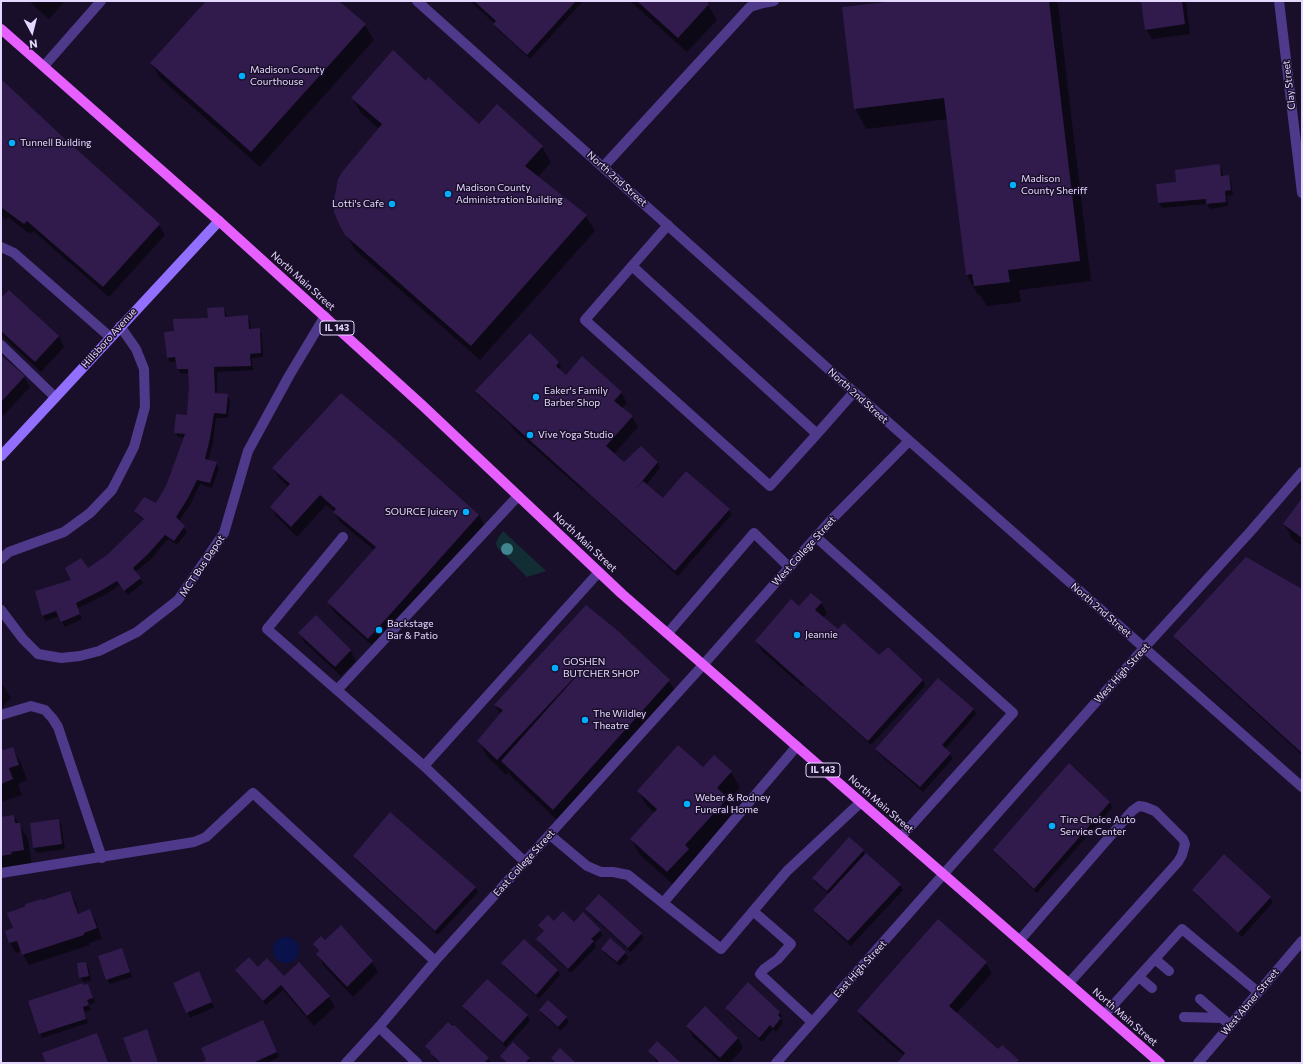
<!DOCTYPE html>
<html>
<head>
<meta charset="utf-8">
<style>
	body { margin:0 }
	#map { position:relative; width:1303px; height:1064px; overflow:hidden; background:#1a0f2a; font-family:Commissioner,sans-serif }
	canvas { display:block }
	.frame { position:absolute; inset:0; border:2px solid #e5d8ff; pointer-events:none }
	.north { position:absolute; left:12px; top:12px; width:40px; height:40px; -webkit-text-stroke:3px #1a0f2a; paint-order:stroke; rotate:173deg; font-size:11px; font-weight:700; line-height:16px; text-align:center; color:#e5d8ff }
	.north::after { content:''; display:block; margin:auto; width:14px; height:18px; background:#e5d8ff; clip-path:polygon(50% 0,100% 100%,50% 72%,0 100%) }
</style>
</head>
<body>
<div id="map">
<canvas width="1303" height="1064"></canvas>
<div class="frame"></div>
<div class="north">N</div>
</div>
<script>
const context = document.querySelector('canvas').getContext('2d');
context.lineJoin = 'round';
function fillPath(path, color) { context.fillStyle = color; context.fill(path, 'evenodd'); }
const toPath = rows => new Path2D(rows.map(r => 'M' + r).join(''));
function trace(path, color, width, dash) { context.strokeStyle = color; context.lineWidth = width; context.lineCap = dash ? 'butt' : 'round'; context.setLineDash(dash || []); context.stroke(path); }
function drawText(font, color, halo, rows, align = 'center') {
  context.font = font + ' Commissioner,sans-serif'; context.lineWidth = 3; context.setLineDash([]); context.textBaseline = 'middle'; context.strokeStyle = halo; context.fillStyle = color; for (const [text, x, y, turn = 0] of rows) {
    context.save(); context.translate(x, y); context.rotate((+turn || 0) * Math.PI / 180); context.textAlign = isNaN(turn) ? turn : align; if (halo) context.strokeText(text, 0, 0); context.fillText(text, 0, 0); context.restore();
  }
}
fillPath(toPath([
	[503,531,546,571,527,577,497,547,496,543,498,538]
]), '#122e34');
fillPath(toPath([
	'273 950a13 13 0 1 1 26 0a13 13 0 1 1-26 0Z'
]), '#09124a');
fillPath(toPath([
	[29,1,65,1,49,19],
	[207,1,338,1,365,25,374,40,260,167,160,78,151,63],
	[470,1,583,1,530,59,497,29,495,24],
	[630,1,704,1,708,5,717,20,687,52],
	[901,1,1056,1,1058,4,1091,281,1019,290,1021,302,987,306,980,295,978,295,967,275,948,119,866,129,855,108],
	[1142,1,1186,1,1190,34,1152,39,1146,29],
	[1,80,159,225,165,235,109,297,33,231,30,234,8,217,6,220,1,216],
	[426,83,479,125,542,147,551,162,538,177,586,216,595,231,480,360,355,250,340,224,379,129,361,113,352,98],
	[1219,165,1222,170,1223,176,1228,176,1231,181,1233,195,1227,196,1228,206,1210,209,1207,204,1162,208,1159,203,1157,185,1177,183],
	[9,291,59,337,64,347,41,372,1,335,1,300],
	[224,308,226,313,227,318,247,316,250,321,251,329,259,329,262,334,263,357,252,358,253,370,217,372,217,395,227,395,230,400,228,418,216,418,213,443,208,461,216,463,219,468,212,488,200,484,191,503,179,521,187,532,177,545,168,539,150,560,135,572,143,583,128,595,120,585,105,595,78,608,82,619,65,627,59,616,46,621,43,616,36,591,72,581,108,555,144,520,138,516,135,511,156,504,167,487,184,438,178,437,175,432,188,416,190,385,189,373,181,374,178,369,177,362,170,362,168,358,175,332,209,319],
	[1,356,24,377,30,387,1,418],
	[558,362,561,367,559,370,566,376,621,392,627,403,622,408,632,417,638,427,614,454,624,463,641,447,658,463,660,468,646,485,663,499,729,510,732,514,678,576,583,489,582,490,514,430,511,425,479,396,476,392],
	[273,468,479,515,485,526,375,648,334,612,328,602,374,550,340,522,334,511,326,505,297,537,277,517,271,507,289,487,279,478],
	[1302,500,1302,546,1293,540,1284,524],
	[1302,590,1302,755,1177,641,1174,636],
	[821,603,827,613,823,618,837,630,879,657,888,648,923,681,925,686,871,745,804,685,802,686,762,651,756,641,799,607],
	[586,607,669,681,678,696,562,825,511,776,508,772,506,775,487,756,478,741,500,714,495,705],
	[299,633,350,650,356,661,341,676,305,643],
	[938,679,974,710,976,714,945,749,950,754,953,758,923,792,879,754,876,750],
	[1,682,11,698,1,709],
	[1,745,4,751,12,748,21,763,27,780,18,784,22,795,1,802],
	[714,756,731,772,740,787,728,801,734,812,734,816,676,887,640,855,631,839,655,813,647,806,638,791,703,768],
	[1069,765,1110,803,1112,808,1037,893,997,855,994,850],
	[14,816,28,839,32,866,1,872,1,818],
	[58,820,61,824,65,849,37,853,34,848,31,823],
	[863,851,865,855,900,885,903,890,851,946,817,915,814,910,829,894,816,883,813,878],
	[354,856,475,887,478,892,438,935,357,861],
	[1193,890,1270,897,1273,902,1242,937,1196,895],
	[70,893,76,903,79,914,90,911,96,921,102,939,89,943,90,945,29,965,21,951,16,953,10,943,14,929,43,901],
	[586,909,641,934,644,938,631,952,589,914],
	[938,920,986,963,992,973,956,1014,998,1051,1018,1060,1020,1063,898,1063,904,1056,864,1021,858,1011],
	[554,922,574,923,600,930,603,935,594,943,596,947,571,973,540,944,538,939,544,932,539,925],
	[341,926,372,962,378,972,353,997,323,965,318,954,319,953,314,944,325,941],
	[524,940,558,971,560,975,539,999,505,968,503,964],
	[610,940,625,953,628,958,620,966,605,954,602,949],
	[122,949,132,977,110,984,107,980],
	[86,963,89,968,91,981,83,982,80,977],
	[258,968,283,977,329,997,335,1007,314,1026,283,990,266,1005,239,975,236,970],
	[201,977,214,1007,190,1018,174,983],
	[487,980,528,1016,530,1021,506,1047,466,1011,464,1006],
	[88,985,95,1003,89,1005,91,1010,84,1012,88,1023,42,1038,40,1033,84,986],
	[726,1008,780,1012,782,1017,781,1019,783,1023,776,1032,773,1029,762,1042,729,1013],
	[540,1011,566,1017,569,1022,561,1031,543,1015],
	[265,1026,279,1057,267,1063,203,1063],
	[688,1027,738,1038,743,1048,730,1063,721,1063,693,1037],
	[147,1031,158,1063,133,1063],
	[427,1046,488,1058,491,1063,440,1063,434,1058],
	[649,1051,679,1063,657,1063],
	[501,1056,529,1059,532,1063,506,1063]
]), '#0007');
fillPath(toPath([
	[206,1,339,1,366,24,251,152,150,63],
	[474,1,576,1,527,55,493,24,496,21],
	[637,1,706,1,709,4,678,38],
	[897,1,1049,1,1080,261,1008,270,1010,282,974,286,972,274,966,275,944,98,854,109,842,7],
	[1141,1,1182,1,1185,24,1145,30],
	[393,50,426,81,428,77,479,124,497,104,543,146,525,166,587,215,471,346,345,235,339,224,334,212,334,200,338,179,343,171,382,124,351,98],
	[1,79,64,138,160,224,103,287,27,221,24,224,2,208,1,209],
	[1220,164,1221,176,1229,175,1231,190,1225,191,1226,202,1206,204,1206,199,1158,203,1156,184,1176,182,1175,170],
	[9,290,59,336,35,362,1,331,1,298],
	[224,307,225,317,248,315,249,329,260,328,261,353,250,354,251,366,214,367,215,393,228,394,226,414,214,413,210,438,205,459,217,462,210,483,197,480,188,498,176,517,185,526,174,541,165,535,147,555,133,568,141,578,124,591,117,581,102,590,76,603,80,614,61,622,56,611,42,616,35,591,71,580,65,568,81,558,88,568,107,555,144,519,134,511,144,497,156,503,166,486,185,434,174,433,176,414,187,415,189,385,188,369,177,369,175,357,167,358,164,332,174,331,173,319,208,318,207,308],
	[530,333,559,362,556,366,566,375,582,356,622,392,614,401,633,416,606,446,624,462,641,446,658,462,634,491,643,481,663,498,686,471,730,509,675,571,475,391],
	[1,355,25,376,1,402],
	[341,393,396,440,479,515,368,639,327,602,376,547,333,512,336,509,320,495,291,527,270,507,290,484,272,468],
	[1302,498,1302,538,1283,524],
	[1246,557,1302,589,1302,753,1173,636],
	[811,593,822,602,815,610,838,629,844,623,879,655,888,647,923,680,868,741,755,641,791,599,799,606],
	[586,605,618,631,670,680,553,810,501,761,598,652,497,760,477,741,503,710,494,705],
	[316,615,351,650,335,667,298,633],
	[938,678,974,709,942,745,951,753,920,787,875,749],
	[1,745,3,750,13,747,19,765,9,768,13,779,1,784],
	[678,745,703,767,714,755,732,771,717,788,726,796,726,800,685,845,689,849,667,872,630,839,657,809,637,791],
	[1069,763,1110,802,1034,889,993,850],
	[390,812,476,887,435,931,353,856],
	[14,815,15,823,20,823,24,850,11,852,12,854,1,856,1,817],
	[59,819,62,844,33,848,30,823],
	[849,837,864,850,827,891,812,878],
	[866,853,901,884,848,941,813,910],
	[1224,854,1271,897,1238,933,1192,890],
	[70,891,78,914,90,909,97,928,84,933,84,935,22,955,17,941,9,943,5,931,13,928,7,913,24,907,26,904,41,899,43,900],
	[599,894,642,933,628,948,585,909],
	[563,911,574,922,583,912,601,930,591,939,594,941,568,969,536,939,544,931,538,925,548,915,554,921],
	[938,919,987,962,949,1006,998,1049,1002,1045,1019,1060,1016,1063,897,1063,905,1053,857,1011],
	[341,925,373,961,347,987,316,954,319,951,313,944,321,936,325,940],
	[610,938,626,952,617,962,601,949],
	[524,939,558,970,536,995,501,963],
	[122,948,130,972,106,980,98,956],
	[249,957,258,967,267,958,284,976,299,962,330,996,307,1016,281,985,263,1001,235,970],
	[86,962,89,976,79,978,77,963],
	[199,971,212,1002,186,1013,173,983],
	[487,979,528,1015,503,1043,462,1006],
	[748,982,780,1012,778,1015,781,1018,773,1028,770,1025,759,1038,725,1008],
	[83,983,83,985,88,984,93,998,87,1000,89,1005,83,1007,86,1019,39,1034,28,1001],
	[548,1000,567,1017,558,1027,539,1010],
	[705,1006,738,1038,720,1058,686,1026],
	[263,1020,277,1052,253,1063,201,1063,206,1060,201,1048],
	[448,1022,452,1026,454,1025,489,1058,484,1063,441,1063,430,1053,431,1052,425,1046],
	[147,1029,158,1063,132,1063,123,1038],
	[97,1033,108,1063,46,1063,42,1053],
	[657,1041,681,1063,660,1063,648,1051],
	[513,1042,530,1058,525,1063,507,1063,500,1056],
	[560,1048,576,1063,556,1063,551,1058]
]), '#301b4c');
trace(toPath([
	[603,167,750,7,763,3,774,1],
	[1,247,14,253,110,337],
	[632,266,668,225],
	[1,345,55,397],
	[817,434,770,486,585,320,632,266,817,434,854,392],
	[343,537,267,629,424,766,525,862],
	[816,537,1013,713,901,837],
	[1,559,9,552,64,532,90,513,112,490,134,447,145,407,144,369,136,349,120,326],
	[1,610,23,639,38,654,61,658,80,656,99,651,137,632,178,600,224,533,248,451,289,376,325,316],
	[668,633,754,533,789,567],
	[337,690,518,496],
	[1,715,31,706,45,710,53,719,58,727,102,858],
	[797,746,663,903,721,949,787,871,861,802],
	[424,766,599,572],
	[550,835,587,866,601,872,613,872,628,875,663,903],
	[1,873,194,842,206,837,253,793,435,961],
	[753,911,791,944,778,959,764,969,760,974,812,1022],
	[1020,940,1132,811,1139,806,1145,807,1155,811,1183,839,1185,844,1182,855,1178,862,1069,983],
	[1155,959,1169,971],
	[1139,977,1152,988],
	[1200,999,1230,1025],
	[1105,1014,1182,929,1258,992],
	[1184,1017,1222,1018],
	[379,1027,417,1063]
]), '#4e398a', 10);
trace(toPath([
	[417,1,854,392,1302,787],
	[1279,1,1302,193],
	[44,66,101,1],
	[346,1063,379,1027,435,961,703,665,831,520,909,441],
	[776,1063,1144,648,1250,532,1302,472],
	[1198,1063,1302,941]
]), '#4e398a', 10);
trace(toPath([
	[1,456,219,221]
]), '#936fff', 10);
trace(toPath([
	[1,29,219,221,422,405,622,594,1160,1063]
]), '#e75fff', 10);
context.fillStyle = '#40858f';
for (const [x, y] of [
	[507,549]
]) { context.beginPath(); context.arc(x, y, 6, 0, 2 * Math.PI); context.fill(); }
for (const [x, y, r, color] of [
	[242,76,4,"#04aeff"],
	[12,143,4,"#04aeff"],
	[1013,185,4,"#04aeff"],
	[448,194,4,"#04aeff"],
	[392,204,4,"#04aeff"],
	[536,397,4,"#04aeff"],
	[530,435,4,"#04aeff"],
	[466,512,4,"#04aeff"],
	[379,630,4,"#04aeff"],
	[797,635,4,"#04aeff"],
	[555,668,4,"#04aeff"],
	[585,720,4,"#04aeff"],
	[687,804,4,"#04aeff"],
	[1052,826,4,"#04aeff"]
]) { const dot = new Path2D(); dot.arc(x, y, r, 0, 2 * Math.PI); context.fillStyle = color; context.fill(dot); trace(dot, '#1a0f2a', 1.5); }
for (const [x, y, w] of [
	[337,328,34],
	[823,770,34]
]) { const box = new Path2D(); box.roundRect(x - w / 2, y - 7, w, 14, 3); context.fillStyle = '#1a0f2a'; context.fill(box); trace(box, '#e5d8ff', 1); }
drawText('bold 9px', '#e5d8ff', null, [
	["IL 143",337,328],
	["IL 143",823,770]
]);
drawText('10px', '#e5d8ff', '#1a0f2a', [
	["Madison County",250,70],
	["Courthouse",250,82],
	["Tunnell Building",20,143],
	["Madison",1021,179],
	["County Sheriff",1021,191],
	["Madison County",456,188],
	["Administration Building",456,200],
	["Lotti's Cafe",384,204,"right"],
	["Eaker's Family",544,391],
	["Barber Shop",544,403],
	["Vive Yoga Studio",538,435],
	["SOURCE Juicery",458,512,"right"],
	["Backstage",387,624],
	["Bar & Patio",387,636],
	["Jeannie",805,635],
	["GOSHEN",563,662],
	["BUTCHER SHOP",563,674],
	["The Wildley",593,714],
	["Theatre",593,726],
	["Weber & Rodney",695,798],
	["Funeral Home",695,810],
	["Tire Choice Auto",1060,820],
	["Service Center",1060,832]
], 'left');
drawText('10px', '#e5d8ff', '#1a0f2a', [
	["Clay Street",1289,85,-97],
	["North 2nd Street",617,179,42],
	["North Main Street",303,281,42],
	["Hillsboro Avenue",109,338,-48],
	["North 2nd Street",858,396,42],
	["North Main Street",585,542,43],
	["West College Street",804,551,-48],
	["MCT Bus Depot",202,566,-56],
	["North 2nd Street",1101,610,41],
	["West High Street",1122,673,-48],
	["North Main Street",881,804,41],
	["East College Street",524,863,-48],
	["East High Street",860,969,-48],
	["West Abner Street",1250,1002,-50],
	["North Main Street",1125,1017,41]
]);
</script>
</body>
</html>
